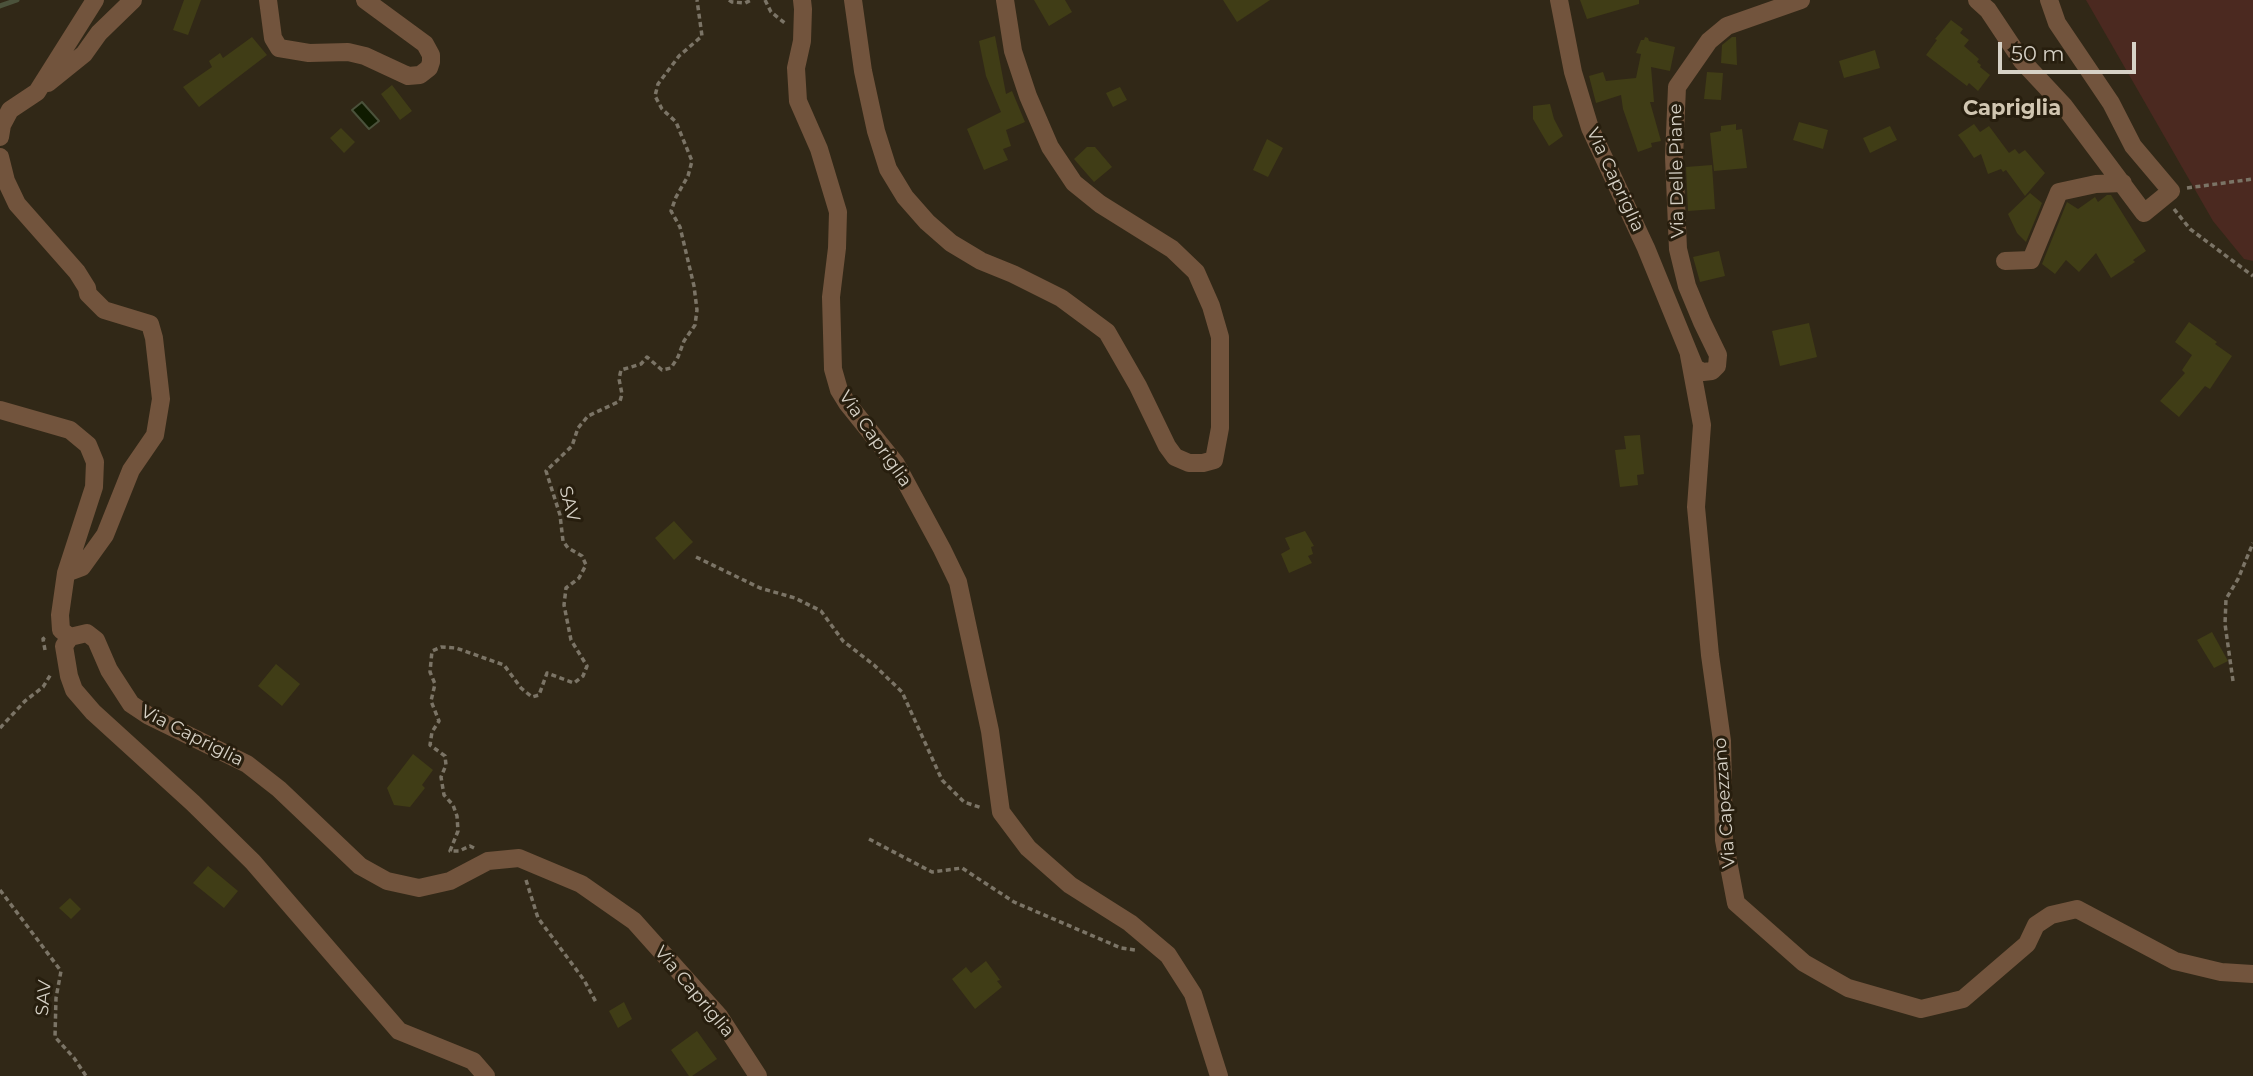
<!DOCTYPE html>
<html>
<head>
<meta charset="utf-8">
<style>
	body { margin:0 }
	#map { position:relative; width:2253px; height:1076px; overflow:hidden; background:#312817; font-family:Montserrat,sans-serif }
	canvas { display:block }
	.scale { position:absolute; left:1998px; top:42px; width:138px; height:32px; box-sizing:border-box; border:4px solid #d6d1c6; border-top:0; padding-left:9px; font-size:21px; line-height:24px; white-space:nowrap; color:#d6d1c6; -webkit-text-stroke:5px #271e0e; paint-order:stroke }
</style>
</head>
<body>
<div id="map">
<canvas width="2253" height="1076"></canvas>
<div class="scale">50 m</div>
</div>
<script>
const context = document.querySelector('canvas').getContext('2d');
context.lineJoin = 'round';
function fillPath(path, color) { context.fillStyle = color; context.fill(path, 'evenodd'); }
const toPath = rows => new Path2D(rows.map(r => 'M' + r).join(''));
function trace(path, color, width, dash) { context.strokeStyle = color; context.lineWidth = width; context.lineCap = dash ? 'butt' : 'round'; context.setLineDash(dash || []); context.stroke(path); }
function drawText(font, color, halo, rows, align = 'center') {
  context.font = font + ' Montserrat,sans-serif'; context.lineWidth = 6; context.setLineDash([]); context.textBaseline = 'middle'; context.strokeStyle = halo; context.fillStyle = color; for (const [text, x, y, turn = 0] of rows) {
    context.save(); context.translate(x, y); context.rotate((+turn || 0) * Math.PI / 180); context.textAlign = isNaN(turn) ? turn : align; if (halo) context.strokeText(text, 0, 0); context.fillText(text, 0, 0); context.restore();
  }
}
fillPath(toPath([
	[2086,0,2253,0,2253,261,2244,259,2213,221]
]), '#4b2920');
const water = toPath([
	[362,102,379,121,369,129,352,110,362,102]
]);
fillPath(water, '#0f1b00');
trace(water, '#4b523b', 2);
trace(toPath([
	[0,6,17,0]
]), '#4b523b', 5);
fillPath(toPath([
	[184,0,201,0,188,35,173,30],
	[1034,0,1065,0,1072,12,1049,26],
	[1223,0,1270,0,1237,22],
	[1580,0,1639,0,1639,4,1587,19],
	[1951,20,1963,29,1960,33,1969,40,1964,46,1979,59,1977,62,1981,65,1980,67,1990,75,1978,91,1969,83,1967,86,1926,55,1937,40,1935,39],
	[995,36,1006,94,1012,91,1025,122,1006,130,1011,146,1003,149,1008,160,984,170,967,129,1001,112,986,76,979,41],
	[252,37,267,55,199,107,183,87,212,67,209,61,220,53,223,58],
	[1645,37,1648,38,1649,41,1675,47,1670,71,1651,67,1654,102,1650,102,1661,141,1651,143,1652,147,1638,152,1623,109,1621,95,1596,103,1589,76,1603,72,1606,81,1636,78,1641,54,1636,53,1641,40,1644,40],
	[1732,37,1736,37,1737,65,1721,63,1722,45],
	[1875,50,1880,68,1844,78,1839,61],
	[1707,72,1723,73,1721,100,1704,99],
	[392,85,412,111,400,120,381,94],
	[1120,87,1127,100,1113,107,1106,93],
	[1550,104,1554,119,1563,136,1549,146,1533,119,1533,106],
	[1799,122,1828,130,1823,149,1793,140],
	[1736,124,1736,130,1742,129,1747,168,1714,171,1710,133,1721,131,1721,126],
	[1974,124,1980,132,1989,126,2009,153,2015,149,2019,154,2025,150,2045,173,2025,196,2006,170,2003,172,2001,169,1988,174,1981,154,1974,158,1964,143,1958,135],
	[1890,126,1897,140,1870,153,1863,138],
	[341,128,355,142,344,153,330,138],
	[1267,139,1283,148,1268,177,1253,170],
	[1087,147,1095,147,1112,167,1094,182,1074,159],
	[1712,165,1715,209,1688,211,1686,167],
	[2030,193,2042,203,2026,242,2017,233,2008,214],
	[2107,195,2111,195,2146,251,2133,260,2135,262,2111,278,2096,253,2079,272,2066,260,2055,274,2042,264,2067,202,2078,209,2095,197,2098,202],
	[1719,251,1725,276,1700,282,1693,257],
	[2189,322,2217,342,2215,344,2232,356,2210,389,2205,386,2179,417,2160,401,2185,373,2182,370,2192,355,2175,342],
	[1809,323,1817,357,1780,366,1772,331],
	[1640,435,1644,474,1637,475,1638,485,1620,487,1615,450,1626,449,1624,436],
	[674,521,693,542,674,560,655,538],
	[1305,531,1314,546,1311,547,1313,554,1308,556,1312,563,1289,573,1281,554,1290,549,1285,538],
	[2212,632,2228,661,2214,668,2197,640],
	[276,664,300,684,282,706,258,686],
	[413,754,433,770,422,785,425,788,410,807,394,805,387,788],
	[208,866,238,891,224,908,193,883],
	[70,898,81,909,71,919,59,908],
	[986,961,1000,980,997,981,1002,987,975,1009,952,979,966,967,971,973],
	[624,1002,632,1019,618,1028,609,1011],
	[697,1031,717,1059,692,1076,689,1076,671,1050]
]), '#403d16');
trace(toPath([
	[729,0,732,2,745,3,751,0],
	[765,0,771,12,786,24],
	[2187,188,2253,179],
	[2174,209,2190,229,2253,276],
	[696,557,760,588,795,598,821,611,843,641,874,665,902,692,942,780,964,802,982,808],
	[45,650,43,639,47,636],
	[2233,681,2225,624,2226,599,2238,579,2253,543],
	[0,728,25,701,43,687,51,674],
	[869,839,932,872,962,868,1014,902,1121,948,1135,950],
	[474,848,470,846,459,851,450,851,458,831,457,816,453,805,444,795,441,777,446,765,445,756,430,745,432,732,439,721,431,701,435,684,430,672,432,651,441,647,456,648,504,665,521,688,532,697,539,695,547,673,574,683,583,676,587,666,571,640,564,605,566,588,579,578,586,565,582,556,568,548,563,541,560,515,546,471,572,446,578,428,588,416,620,401,622,394,619,379,621,370,641,364,647,357,662,370,671,368,678,357,684,341,695,325,697,310,694,286,680,227,671,211,676,197,688,176,692,161,676,122,662,109,655,96,658,84,679,56,702,36,697,0],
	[526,880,538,918,584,980,597,1004],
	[0,890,61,971,56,998,55,1037,74,1058,86,1076]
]), '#7b7466', 3.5, [5, 3.5]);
trace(toPath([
	[268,0,273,38,279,48,309,53,348,52,365,56,408,76,420,75,429,68,431,62,431,55,425,44,365,0],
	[802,0,803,9,802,41,796,68,798,101,819,149,838,212,837,248,831,297,833,369,839,390,847,403,896,464,942,549,958,582,990,731,1001,812,1028,848,1070,885,1130,923,1168,955,1193,994,1219,1076],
	[853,0,863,71,876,131,888,169,905,197,927,222,951,243,981,261,1013,274,1061,298,1107,332,1138,386,1167,446,1175,457,1189,463,1203,463,1214,460,1220,428,1220,337,1211,306,1196,272,1172,249,1100,204,1074,183,1050,147,1028,96,1013,51,1005,0],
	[1559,0,1573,72,1590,128,1646,248,1695,368,1703,372,1712,371,1717,366,1718,355,1702,322,1687,286,1678,249,1674,157,1677,87,1709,41,1727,26,1801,0],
	[1977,0,1988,10,2022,61,2064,106,2144,213,2171,191,2133,146,2111,103,2057,23,2049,0],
	[48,83,84,54,99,33,133,0],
	[0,137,2,125,10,110,37,92,95,0],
	[0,157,6,181,17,204,77,272,87,288,88,294,104,310,150,324,154,338,161,399,155,435,131,470,105,535,82,567,66,573],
	[2005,261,2031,260,2059,192,2096,184,2123,183],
	[1689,355,1702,425,1696,507,1710,655,1722,741,1724,840,1736,903,1804,963,1848,988,1921,1009,1963,999,2027,944,2036,925,2051,915,2077,909,2175,961,2221,972,2253,974],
	[0,410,70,430,88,445,95,462,94,487,66,573,60,615,61,630,70,637],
	[486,1076,473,1061,399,1031,253,862,193,803,93,712,74,690,69,676,64,646,70,637,87,633,96,640,109,670,131,704,149,716,247,764,279,789,360,866,387,881,419,888,450,881,488,861,519,858,581,884,634,921,719,1016,758,1076]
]), '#72543d', 18);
drawText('18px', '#d6d1c6', '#271e0e', [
	["Via Delle Piane",1677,171,-91],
	["Via Capriglia",1615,180,65],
	["Via Capriglia",875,439,55],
	["SAV",569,504,75],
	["Via Capriglia",192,736,27],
	["Via Capezzano",1725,803,-94],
	["Via Capriglia",694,992,50],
	["SAV",44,998,-85]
]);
drawText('bold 21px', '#d1c6b1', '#271e0e', [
	["Capriglia",2012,109]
]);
</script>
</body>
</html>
